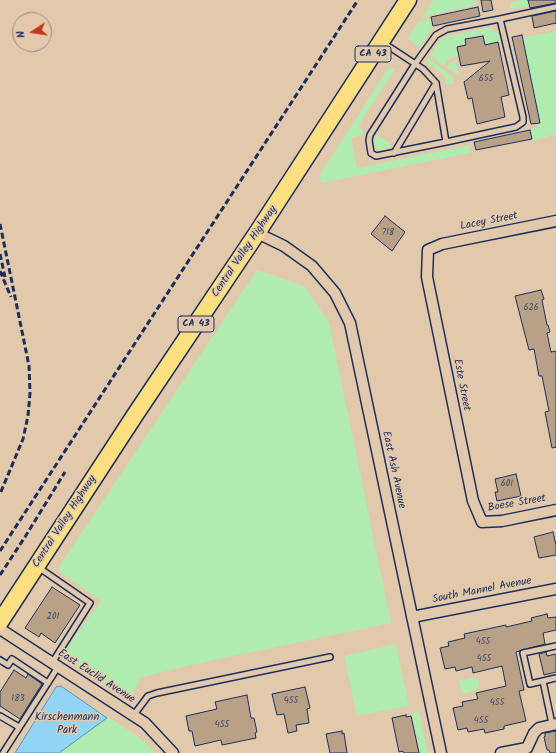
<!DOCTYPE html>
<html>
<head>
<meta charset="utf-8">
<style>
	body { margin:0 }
	#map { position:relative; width:556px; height:753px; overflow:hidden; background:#e3c9ab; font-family:Kalam,sans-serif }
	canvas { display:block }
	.north { position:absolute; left:12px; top:12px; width:40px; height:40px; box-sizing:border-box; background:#e3c9ab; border:1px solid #938b8c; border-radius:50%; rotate:258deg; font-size:11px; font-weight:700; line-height:16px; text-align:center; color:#1b2f5e }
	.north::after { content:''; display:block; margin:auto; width:14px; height:18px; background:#c8321e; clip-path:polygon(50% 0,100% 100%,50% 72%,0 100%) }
</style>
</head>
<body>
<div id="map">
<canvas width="556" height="753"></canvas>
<div class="north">N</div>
</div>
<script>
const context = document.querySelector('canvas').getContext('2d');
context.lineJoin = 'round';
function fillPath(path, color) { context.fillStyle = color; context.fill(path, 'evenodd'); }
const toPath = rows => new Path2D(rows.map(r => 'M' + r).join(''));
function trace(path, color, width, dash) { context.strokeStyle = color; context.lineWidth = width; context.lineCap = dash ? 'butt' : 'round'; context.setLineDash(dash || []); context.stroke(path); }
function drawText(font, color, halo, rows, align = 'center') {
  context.font = font + ' Kalam,sans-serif'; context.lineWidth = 3; context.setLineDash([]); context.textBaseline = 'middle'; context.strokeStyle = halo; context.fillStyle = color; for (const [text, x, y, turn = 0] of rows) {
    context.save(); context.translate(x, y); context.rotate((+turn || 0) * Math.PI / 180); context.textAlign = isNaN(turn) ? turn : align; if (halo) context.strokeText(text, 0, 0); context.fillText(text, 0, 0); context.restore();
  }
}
fillPath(toPath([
	[433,0,476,0,477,5,426,16,421,19],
	[522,0,527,0,529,6,511,9,510,3],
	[431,18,432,29,419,48,408,38,417,23],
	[486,28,493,29,500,36,501,42,486,45,483,35,464,39,465,44,457,46,458,56,448,59,443,66,430,55,443,37],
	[556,31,556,136,548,135,548,137,532,141,530,131,531,129,538,127,519,38],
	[428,58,452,76,454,83,446,85,445,76,427,63],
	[456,60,459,74,458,75,446,67,450,63],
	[396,68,358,126,364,131,364,133,362,135,351,138,357,168,469,145,471,153,322,183,319,176,388,69],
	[377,135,391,143,391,144,389,148,376,150,374,141],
	[257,270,304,286,329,322,391,623,204,662,138,678,139,683,128,700,63,658,64,656,62,654,101,601,57,570],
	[396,644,409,706,357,716,344,656],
	[473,677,479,681,479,684,476,691,462,694,459,680],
	[59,686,136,735,156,753,15,753],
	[419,711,428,753,420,753,412,713]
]), '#b0ebb0');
const water = toPath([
	[61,686,107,718,59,753,15,753,56,687,61,686]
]);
fillPath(water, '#92d4f4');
trace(water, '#6292b8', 1);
const building = toPath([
	[481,0,491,0,493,10,483,12,481,0],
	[528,0,556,0,556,3,530,8,528,0],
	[478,7,480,16,433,26,431,17,478,7],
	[556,11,556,23,534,28,532,16,556,11],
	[522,35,540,123,531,124,512,37,522,35],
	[483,36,485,45,498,42,509,95,501,97,505,117,477,124,472,98,468,99,464,82,490,61,461,66,457,47,466,45,465,39,483,36],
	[530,130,532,139,476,150,474,142,530,130],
	[385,216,405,232,392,251,371,234,385,216],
	[541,290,544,299,542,300,547,325,548,325,550,332,547,333,551,352,556,351,556,447,552,448,545,412,549,411,542,376,539,376,534,349,529,350,515,296,541,290],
	[516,474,521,496,497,501,495,492,498,492,495,479,516,474],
	[553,532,556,545,556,555,539,558,534,537,553,532],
	[52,587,80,605,55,643,41,633,39,637,25,628,52,587],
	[547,614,548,618,556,617,556,630,543,633,545,644,516,652,524,690,519,691,526,721,504,726,504,729,485,733,484,729,468,732,467,728,458,730,453,708,463,706,462,702,478,699,476,693,506,686,502,666,473,673,472,667,456,671,455,667,445,669,440,648,449,646,448,642,465,638,464,634,506,625,506,627,532,621,531,618,547,614],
	[546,652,547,656,556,654,556,672,544,675,539,654,546,652],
	[14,670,26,678,28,674,42,684,20,719,0,706,0,692,14,670],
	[305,687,310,708,307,709,309,723,296,725,297,731,288,733,284,714,277,715,272,694,305,687],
	[247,695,251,718,254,718,257,732,255,733,256,738,222,745,221,740,195,746,192,731,189,731,186,716,217,709,215,702,247,695],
	[406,715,406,717,411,716,419,753,404,753,403,751,399,752,392,718,406,715],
	[342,731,342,734,344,733,347,753,330,753,326,734,342,731],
	[556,731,556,753,550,753,549,750,547,750,544,737,545,736,545,733,556,731]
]);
fillPath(building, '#b9a188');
trace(building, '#1b2f5e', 1);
const service = toPath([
	[382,42,423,69,436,83,446,142,516,127,523,122,523,117,500,19,556,7],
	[446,142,376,156,371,153,369,140,370,135,415,64,436,35,447,29,500,19],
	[394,153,436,83],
	[38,567,90,603,52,663],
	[556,646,523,653,530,684,556,678],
	[0,660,8,665,12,659,48,683],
	[543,681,552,724],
	[0,716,19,727],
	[133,716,148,696,157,693,330,657],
	[3,753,58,667]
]);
const minor = toPath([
	[556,221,442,244,428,250,427,277,473,501,482,522,502,521,556,510],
	[257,233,284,246,312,266,335,293,350,323,441,753],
	[412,617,556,589],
	[0,629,145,723,173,753],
	[527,748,534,733,539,728,556,724],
	[501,753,527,748]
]);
const primary = toPath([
	[0,622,135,415,257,233,408,0]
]);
trace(service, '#1b2f5e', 8);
trace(minor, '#1b2f5e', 13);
trace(primary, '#1b2f5e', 19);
trace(service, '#e3c9ab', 5);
trace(minor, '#e3c9ab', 10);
trace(primary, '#fddf80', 16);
trace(toPath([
	[0,224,26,351,29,366,30,393,28,416,23,439,0,494],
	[0,254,5,277],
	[0,271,11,297],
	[0,551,358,0],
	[0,575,25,537,65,472]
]), '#1b2f5e', 3, [6, 3]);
drawText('9px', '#424c68', null, [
	["655",486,79],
	["718",388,233],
	["626",531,308],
	["601",507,484],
	["201",53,617],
	["455",483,642],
	["455",484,659],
	["183",18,699],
	["455",291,701],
	["455",497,703],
	["455",481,721],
	["455",222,725]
]);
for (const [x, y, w] of [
	[373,54,36],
	[196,324,36]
]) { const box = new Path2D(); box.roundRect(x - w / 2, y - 8, w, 16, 3); context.fillStyle = '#e3c9ab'; context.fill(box); trace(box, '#1b2f5e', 1); }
drawText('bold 10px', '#1b2f5e', null, [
	["CA 43",373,54],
	["CA 43",196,324]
]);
drawText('11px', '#1b2f5e', '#e3c9ab', [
	["Lacey Street",489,222,-11],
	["Central Valley Highway",245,252,-56],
	["Este Street",461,385,79],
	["East Ash Avenue",393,470,78],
	["Boese Street",517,504,-10],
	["Central Valley Highway",65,522,-57],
	["South Mannel Avenue",482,591,-11],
	["East Euclid Avenue",96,677,33]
]);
drawText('11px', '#223862', '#e3c9ab', [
	["Kirschenmann",67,718],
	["Park",67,731]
]);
</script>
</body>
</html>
